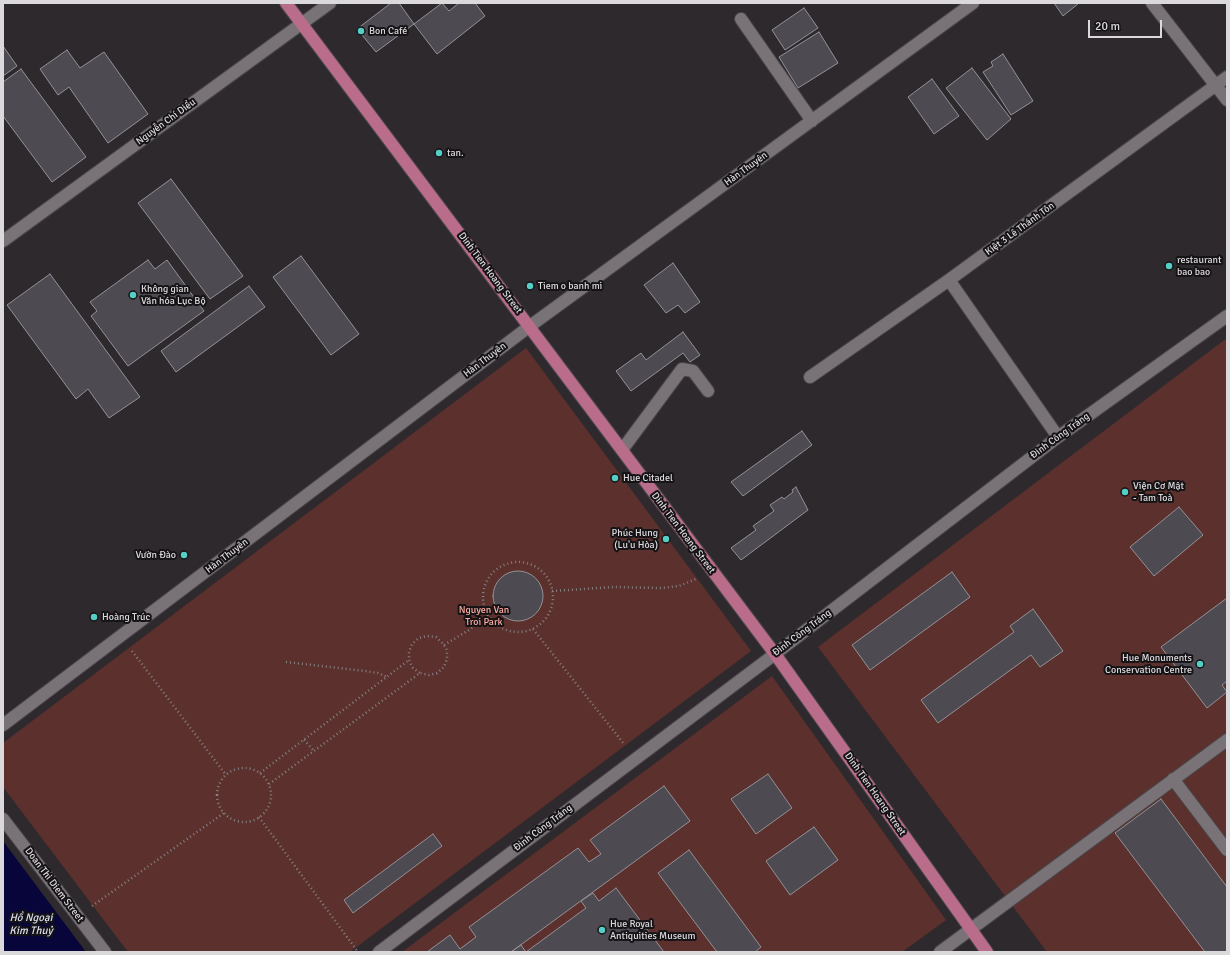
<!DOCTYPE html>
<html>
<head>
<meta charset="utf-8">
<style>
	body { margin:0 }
	#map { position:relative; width:1230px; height:955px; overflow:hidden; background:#2e292d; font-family:Signika,sans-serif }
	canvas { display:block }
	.frame { position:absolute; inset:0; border:4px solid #dcd9dc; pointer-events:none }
	.scale { position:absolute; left:1088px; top:20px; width:74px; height:18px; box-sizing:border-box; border:2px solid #dcd9dc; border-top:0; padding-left:5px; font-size:12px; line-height:14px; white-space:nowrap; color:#dcd9dc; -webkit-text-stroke:3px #151315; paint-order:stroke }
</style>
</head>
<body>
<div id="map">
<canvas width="1230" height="955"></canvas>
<div class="frame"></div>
<div class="scale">20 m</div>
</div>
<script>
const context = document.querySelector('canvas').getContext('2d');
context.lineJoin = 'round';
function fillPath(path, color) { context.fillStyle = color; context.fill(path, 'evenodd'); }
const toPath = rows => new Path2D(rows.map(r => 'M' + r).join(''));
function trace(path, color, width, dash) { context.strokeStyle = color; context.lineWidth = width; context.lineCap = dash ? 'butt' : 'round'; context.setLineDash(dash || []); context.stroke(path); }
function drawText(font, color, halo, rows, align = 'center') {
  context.font = font + ' Signika,sans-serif'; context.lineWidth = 4; context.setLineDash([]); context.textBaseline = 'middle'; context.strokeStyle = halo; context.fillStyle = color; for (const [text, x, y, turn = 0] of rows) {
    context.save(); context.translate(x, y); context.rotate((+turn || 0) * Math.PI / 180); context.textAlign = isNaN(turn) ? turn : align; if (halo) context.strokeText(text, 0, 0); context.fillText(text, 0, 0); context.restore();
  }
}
fillPath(toPath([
	[1227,338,1227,952,1047,952,818,647],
	[526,348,751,651,350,952,128,952,3,787,3,743],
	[772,676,946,920,902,952,402,952]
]), '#5c302c');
fillPath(toPath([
	[3,841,86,952,3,952]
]), '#08053a');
const building = toPath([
	[391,3,399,3,414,24,376,52,357,29,391,3],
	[442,3,449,11,459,3,475,3,485,16,437,54,414,24,442,3],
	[1054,3,1079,3,1063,16,1054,3],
	[804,8,818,28,785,50,772,30,804,8],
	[819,32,838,63,798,88,779,57,819,32],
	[3,46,17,66,3,76,3,46],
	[67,50,80,68,104,52,148,114,108,143,69,87,58,95,40,69,67,50],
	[1003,54,1033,101,1011,115,983,72,993,66,991,62,1003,54],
	[972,68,1011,119,987,140,946,88,972,68],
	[21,69,86,157,52,182,3,116,3,82,21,69],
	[932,79,959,116,934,134,908,97,932,79],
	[171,179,243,276,210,299,138,203,171,179],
	[301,256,359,334,331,355,273,277,301,256],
	[148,260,155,269,167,260,204,311,128,366,91,316,97,311,90,302,148,260],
	[673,263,700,302,685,313,678,305,666,313,644,285,673,263],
	[50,274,140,397,109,418,88,389,76,399,7,305,50,274],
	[249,286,265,307,176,372,161,351,249,286],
	[683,332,700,355,690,362,683,353,631,391,616,371,641,353,646,360,683,332],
	[802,431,812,445,743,496,731,482,802,431],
	[796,487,808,510,741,560,731,548,756,530,753,526,774,511,770,505,782,497,784,499,793,492,792,490,796,487],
	[1179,507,1203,535,1154,576,1130,547,1179,507],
	'493 596a25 25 0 1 1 50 0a25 25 0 1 1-50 0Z',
	[952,572,970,597,870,670,852,645,952,572],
	[1227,598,1227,681,1222,685,1227,692,1207,708,1161,647,1227,598],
	[1033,609,1063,651,1040,667,1031,655,938,723,921,700,1014,632,1010,626,1033,609],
	[768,774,792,808,756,834,731,799,768,774],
	[664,786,690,821,511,952,427,952,450,935,460,949,476,937,469,927,578,848,589,862,601,854,590,840,664,786],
	[1161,799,1227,887,1227,952,1205,952,1115,833,1161,799],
	[814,827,838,860,790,895,766,861,814,827],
	[433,834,442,846,353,913,344,900,433,834],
	[689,850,761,947,755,952,717,952,658,873,689,850],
	[616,888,664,952,526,952,586,908,581,901,593,893,599,901,616,888],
	[521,945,526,952,511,952,521,945]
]);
fillPath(building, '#4d4b51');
trace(building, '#949198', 1);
const minor = toPath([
	[1152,3,1227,100],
	[741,19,812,121],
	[3,241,330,3],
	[949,280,1058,437],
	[810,377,949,280,1227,77],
	[622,450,682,369,693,371,708,391],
	[3,725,530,326,973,3],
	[1173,779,1227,850],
	[3,819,105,952],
	[379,952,775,654,1058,437,1227,316],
	[940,952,1227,740]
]);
const major = toPath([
	[286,3,775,654,987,952]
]);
trace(minor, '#494649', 14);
trace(major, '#494649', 14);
trace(toPath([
	'483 597a35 35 0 1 1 70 0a35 35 0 1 1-70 0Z',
	[552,591,614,587,661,588,679,586,696,579],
	[533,629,624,744],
	[444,645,469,630,488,615],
	[132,651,226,775],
	[286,662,365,671,378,673,387,677],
	[304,740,314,751],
	'217 795a27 27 0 1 1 54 0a27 27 0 1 1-54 0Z',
	[260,773,409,660],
	[269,784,420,673,429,675,437,673,444,667,447,659,447,650,444,645,436,637,427,636,419,638,412,644,409,652,409,660,413,668,420,673],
	[259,817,358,952],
	[92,906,224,813]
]), '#858184', 2.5, [1, 3]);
trace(minor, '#797378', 12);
trace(major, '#ba6c8b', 12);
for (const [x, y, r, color] of [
	[361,31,4,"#55cec6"],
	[439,153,4,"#55cec6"],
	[1169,266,4,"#55cec6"],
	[530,286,4,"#55cec6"],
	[133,295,4,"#55cec6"],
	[615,478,4,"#55cec6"],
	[1125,492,4,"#55cec6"],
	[666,539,4,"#55cec6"],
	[184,555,4,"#55cec6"],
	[94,617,4,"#55cec6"],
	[1200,664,4,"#55cec6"],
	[602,930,4,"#55cec6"]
]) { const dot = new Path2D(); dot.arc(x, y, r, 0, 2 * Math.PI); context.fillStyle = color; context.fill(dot); trace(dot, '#151315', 1.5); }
drawText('10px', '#dcd9dc', '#151315', [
	["Bon Café",369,31],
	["tan.",447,153],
	["restaurant",1177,260],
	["bao bao",1177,272],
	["Tiem o banh mi",538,286],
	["Không gian",141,289],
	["Văn hóa Lục Bộ",141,301],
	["Hue Citadel",623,478],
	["Viện Cơ Mật",1133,486],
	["- Tam Toà",1133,498],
	["Phúc Hung",658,533,"right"],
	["(Lu'u Hòa)",658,545,"right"],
	["Vườn Đào",176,555,"right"],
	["Hoàng Trúc",102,617],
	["Hue Monuments",1192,658,"right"],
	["Conservation Centre",1192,670,"right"],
	["Hue Royal",610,924],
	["Antiquities Museum",610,936]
], 'left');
drawText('10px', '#dcd9dc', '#151315', [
	["Nguyễn Chí Diểu",166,122,-36],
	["Hàn Thuyên",746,169,-36],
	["Kiệt 3 Lê Thánh Tôn",1020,229,-36],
	["Dinh Tien Hoang Street",490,273,53],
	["Hàn Thuyên",485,360,-37],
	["Đinh Công Tráng",1060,436,-36],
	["Dinh Tien Hoang Street",683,533,53],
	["Hàn Thuyên",227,556,-37],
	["Đinh Công Tráng",802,633,-37],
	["Dinh Tien Hoang Street",875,794,55],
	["Đinh Công Tráng",543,828,-37],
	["Doan Thi Diem Street",54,885,53]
]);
drawText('10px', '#feaaa1', '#151315', [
	["Nguyen Van",484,610],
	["Troi Park",484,622]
]);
drawText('italic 11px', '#dadff1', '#151315', [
	["Hồ Ngoại",31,918],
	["Kim Thuỷ",31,931]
]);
</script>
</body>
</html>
